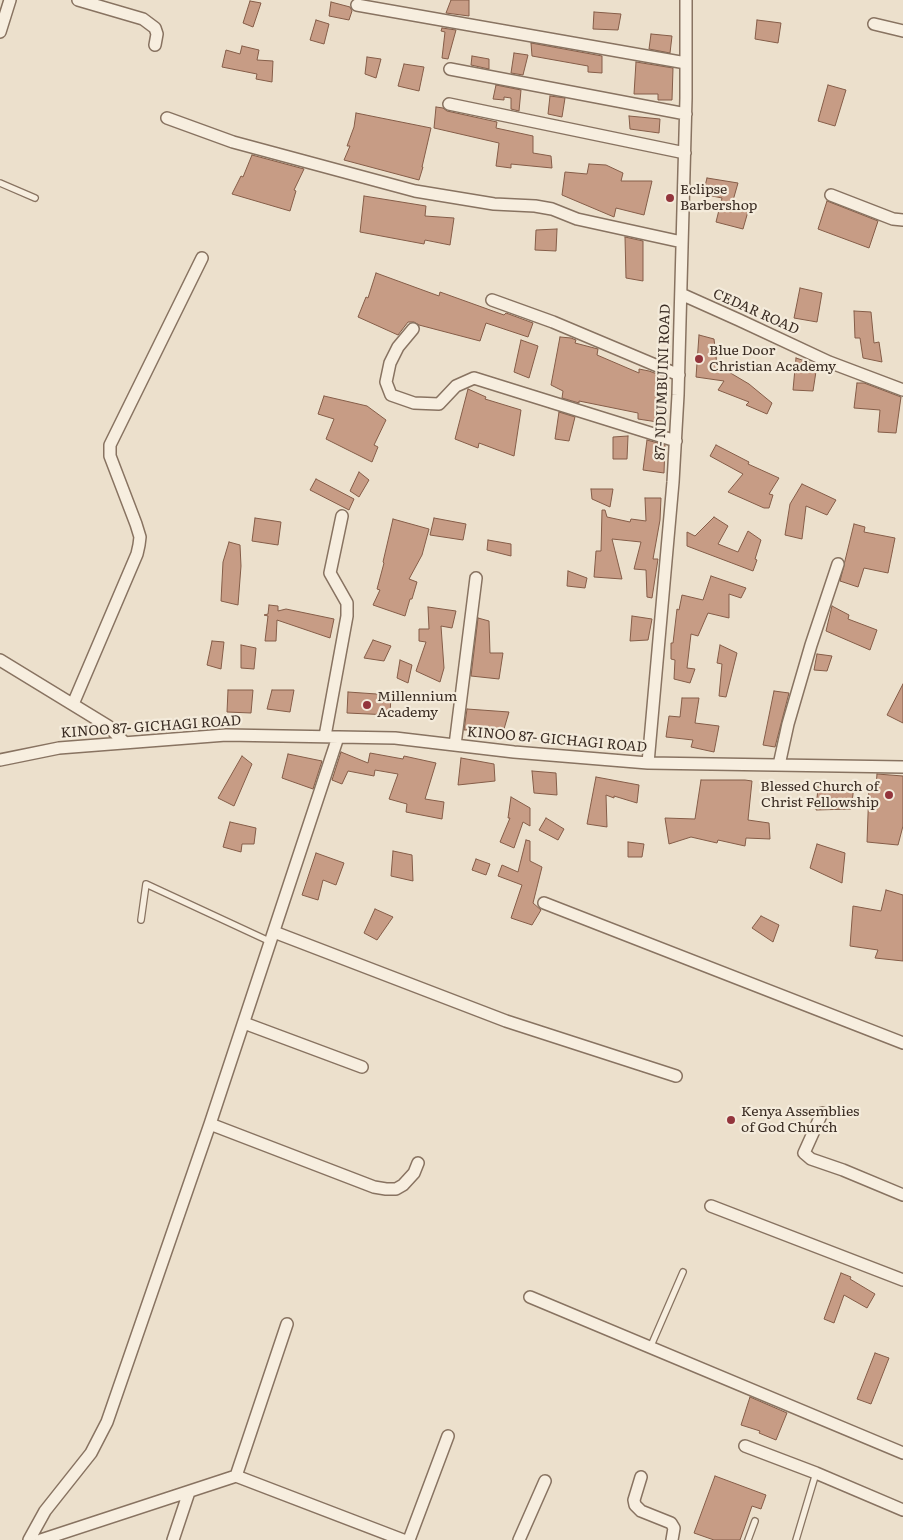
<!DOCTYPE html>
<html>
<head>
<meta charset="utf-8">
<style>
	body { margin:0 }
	canvas { display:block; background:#ece0cc }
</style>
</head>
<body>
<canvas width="903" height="1540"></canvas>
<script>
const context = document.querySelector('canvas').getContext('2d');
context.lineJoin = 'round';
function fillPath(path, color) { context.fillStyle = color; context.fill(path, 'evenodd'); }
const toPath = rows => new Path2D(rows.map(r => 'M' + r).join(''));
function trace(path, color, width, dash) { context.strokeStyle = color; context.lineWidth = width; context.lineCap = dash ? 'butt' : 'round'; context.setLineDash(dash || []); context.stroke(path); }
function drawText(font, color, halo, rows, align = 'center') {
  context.font = font + ' Literata,serif'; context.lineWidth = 4.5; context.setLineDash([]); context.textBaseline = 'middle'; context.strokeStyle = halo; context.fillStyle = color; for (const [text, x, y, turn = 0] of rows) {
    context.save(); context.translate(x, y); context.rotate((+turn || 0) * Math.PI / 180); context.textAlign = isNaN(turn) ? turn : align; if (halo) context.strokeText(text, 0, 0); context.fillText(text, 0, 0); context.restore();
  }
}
const building = toPath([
	[451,0,469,0,469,16,446,13,451,0],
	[250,1,261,3,253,27,243,23,250,1],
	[331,2,350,7,352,11,349,20,329,16,331,2],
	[594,12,621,14,618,30,593,29,594,12],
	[316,20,329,24,324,44,310,40,316,20],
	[757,20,781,23,778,43,755,39,757,20],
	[442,28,456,30,448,59,442,58,445,32,441,31,442,28],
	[651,34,672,36,670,53,649,49,651,34],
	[531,43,602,56,602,73,588,72,588,66,532,56,531,43],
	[242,46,259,50,257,60,273,61,272,82,256,79,257,74,222,67,226,50,240,54,242,46],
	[514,53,528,55,523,75,511,73,514,53],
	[472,56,489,59,489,69,471,65,472,56],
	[367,57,381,59,376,78,365,74,367,57],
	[636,62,673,68,672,100,658,100,658,94,634,94,636,62],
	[404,64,424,67,419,91,398,86,404,64],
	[496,85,521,90,519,111,511,109,511,98,504,97,504,100,493,99,496,85],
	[828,85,846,90,835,126,818,121,828,85],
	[550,96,565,98,562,117,548,114,550,96],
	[436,107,443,108,447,111,497,122,496,128,533,136,533,153,551,156,552,168,511,164,511,168,496,166,499,143,434,128,436,107],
	[356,113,431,128,422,167,423,167,419,180,344,160,350,146,347,146,354,127,356,113],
	[629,116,660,119,659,133,630,129,629,116],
	[252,155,304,169,294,190,296,191,290,211,232,194,241,176,243,177,252,155],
	[589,164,606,165,623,173,621,181,652,181,644,215,616,208,614,217,562,195,565,172,587,174,589,164],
	[707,178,738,183,732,204,749,208,743,229,716,222,722,198,703,194,707,178],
	[364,196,426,206,425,216,454,218,450,245,425,240,424,244,360,232,364,196],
	[827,201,878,221,869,248,818,229,827,201],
	[557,229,556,251,535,250,536,230,557,229],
	[625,237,643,241,643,281,626,278,625,237],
	[376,273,439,296,440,292,504,315,506,313,533,323,528,337,486,323,480,341,419,325,414,322,408,322,398,335,358,317,366,297,368,298,376,273],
	[800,288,822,293,817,322,794,318,800,288],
	[854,311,871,312,874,343,879,342,882,362,863,358,860,338,855,338,854,311],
	[699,335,714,339,717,365,749,384,772,403,767,414,746,405,749,402,718,390,724,381,696,377,699,335],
	[560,337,571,338,576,340,575,343,598,349,597,355,639,373,639,369,649,371,665,377,664,423,638,419,638,413,579,401,579,403,562,398,563,391,551,385,560,337],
	[521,340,538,346,529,378,514,372,521,340],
	[796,358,817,365,813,391,793,390,796,358],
	[857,383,864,383,901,397,896,433,878,432,880,410,854,408,857,383],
	[468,389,486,397,485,399,521,410,514,456,479,443,478,448,455,439,468,389],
	[324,396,367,406,386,420,374,445,378,447,372,462,326,439,334,419,318,414,324,396],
	[559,412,575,417,569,441,555,439,559,412],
	[628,436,627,459,613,459,613,437,628,436],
	[647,440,665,445,664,473,643,470,647,440],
	[716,445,749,462,748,464,779,478,769,494,773,495,769,508,764,508,728,492,743,474,710,456,716,445],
	[359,472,369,480,359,497,350,491,359,472],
	[316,479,354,499,349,510,310,490,316,479],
	[802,484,836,500,827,515,806,506,802,539,785,535,790,504,802,484],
	[591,489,613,489,610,507,592,499,591,489],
	[645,498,661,498,660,520,653,559,658,559,652,598,647,597,646,570,634,569,641,542,612,539,622,579,594,577,596,551,601,551,602,510,605,510,607,517,630,522,631,519,646,521,645,498],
	[714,517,728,526,718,544,738,552,748,531,761,540,755,559,757,560,753,571,687,546,687,532,695,536,714,517],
	[255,518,281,522,278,545,252,541,255,518],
	[434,518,466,524,463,540,430,535,434,518],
	[393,519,429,529,422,555,409,579,417,582,412,599,410,599,405,616,373,605,380,590,377,589,384,563,383,562,393,519],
	[854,524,865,527,864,532,895,538,888,573,864,568,858,587,840,581,854,524],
	[488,540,511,544,511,556,487,550,488,540],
	[229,542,240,545,241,566,238,605,221,601,223,562,229,542],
	[568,571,587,578,585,588,567,586,568,571],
	[711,576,746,588,741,598,729,594,729,618,708,613,698,636,691,634,687,668,695,669,690,683,674,679,675,660,671,659,671,643,673,643,677,609,679,610,682,595,703,600,711,576],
	[269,605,278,606,278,611,286,609,334,619,330,638,277,620,276,641,265,641,268,616,264,615,268,614,269,605],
	[832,606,849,615,848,619,877,630,870,650,826,631,832,606],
	[428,607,456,611,452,628,441,626,444,668,440,682,416,671,426,642,419,641,419,629,429,629,428,607],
	[632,616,652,619,648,640,630,641,632,616],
	[478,618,489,621,490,653,503,653,499,679,471,676,478,618],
	[373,640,391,646,384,661,364,658,373,640],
	[212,641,224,642,221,669,207,665,212,641],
	[241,645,256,648,254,669,241,668,241,645],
	[720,645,737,653,726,697,719,696,722,664,717,663,720,645],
	[817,654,832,656,827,671,814,670,817,654],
	[400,660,412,665,408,683,397,678,400,660],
	[903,684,903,723,887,715,903,684],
	[228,690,253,690,251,713,227,712,228,690],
	[272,690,294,690,290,712,267,709,272,690],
	[774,691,789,693,775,747,763,745,774,691],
	[348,692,391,695,390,715,347,713,348,692],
	[682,698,699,698,695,723,719,726,714,752,691,747,693,740,666,737,669,716,680,717,682,698],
	[467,709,509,712,504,729,464,730,467,709],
	[341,752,368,763,370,753,403,759,404,756,436,763,425,799,444,802,442,819,406,812,407,804,389,799,398,774,375,770,374,776,348,771,342,784,332,780,341,752],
	[288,754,322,761,313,789,282,778,288,754],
	[242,756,252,764,234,806,218,798,242,756],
	[461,758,494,764,495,781,458,785,461,758],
	[532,771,556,773,557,795,534,793,532,771],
	[877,774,903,776,903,826,898,845,867,842,869,787,876,787,877,774],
	[596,777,639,785,637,803,614,796,614,798,606,795,607,827,587,824,596,777],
	[701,780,745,780,752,781,748,820,769,823,770,839,746,838,745,846,718,840,717,843,691,837,669,844,665,818,695,819,701,780],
	[818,787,854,787,851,809,816,810,818,787],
	[511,797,530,808,530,826,523,822,514,848,500,842,510,818,508,818,511,797],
	[546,818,564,829,558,840,539,830,546,818],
	[230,822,256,828,254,844,242,844,241,852,223,847,230,822],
	[526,840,530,841,530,861,542,867,533,903,541,910,532,925,511,918,522,885,498,876,502,865,518,872,526,840],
	[628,842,644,844,642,857,628,857,628,842],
	[817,844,845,853,842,883,810,868,817,844],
	[393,851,412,855,413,881,391,876,393,851],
	[316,853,344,863,336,885,323,880,318,900,302,895,316,853],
	[476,859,490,864,486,875,472,870,476,859],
	[886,890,903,895,903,961,875,958,878,950,850,946,853,906,881,911,886,890],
	[375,909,393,917,377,940,364,933,375,909],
	[761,916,779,925,773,942,752,928,761,916],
	[841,1273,851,1277,850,1279,875,1294,867,1308,844,1295,834,1323,824,1319,841,1273],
	[875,1353,889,1358,871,1404,857,1399,875,1353],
	[750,1397,787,1413,776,1440,759,1433,760,1431,741,1425,750,1397],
	[715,1476,766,1495,761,1509,752,1506,740,1540,714,1540,694,1533,715,1476]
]);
fillPath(building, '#c79c85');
trace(building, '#855d48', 1);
const service = toPath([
	[0,183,35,198],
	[141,920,146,884,271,942],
	[650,1348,683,1272],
	[748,1540,755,1521],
	[796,1540,816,1473]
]);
const minor = toPath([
	[78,0,143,19,155,28,157,34,155,45],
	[357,5,686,63],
	[874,24,903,31],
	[0,32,10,0],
	[450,69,686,114],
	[449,104,685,153],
	[167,118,233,142,415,191,494,204,535,206,552,209,577,219,682,242],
	[831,195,893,219,903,220],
	[681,294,739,320,829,362,903,390],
	[492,300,553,322,679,375],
	[413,329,398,347,390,363,386,382,391,395,414,403,439,404,456,386,474,378,676,441],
	[0,660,108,726,124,742],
	[73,704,137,554,139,545,140,537,136,524,110,456,110,445,202,258],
	[325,736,347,616,347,603,330,573,342,516],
	[455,745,476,578],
	[0,760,59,748,226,735,395,738,514,752,648,763,903,767],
	[648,763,673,482,678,395,686,98,686,0],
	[779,765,788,724,811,645,838,564],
	[544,903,903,1043],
	[274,932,506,1021,676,1076],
	[244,1023,362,1067],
	[822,1113,804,1153,811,1159,843,1170,903,1195],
	[210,1124,374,1187,386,1189,396,1189,403,1185,414,1173,418,1163],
	[711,1206,903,1280],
	[530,1297,903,1453],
	[745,1446,816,1473,903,1510],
	[236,1476,287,1324],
	[641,1477,634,1500,635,1505,641,1511,671,1523,674,1528,672,1540],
	[29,1540,45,1511,91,1453,107,1422,210,1124,338,737],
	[41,1540,236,1476,403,1540],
	[173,1540,189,1492],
	[409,1540,448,1436],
	[519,1540,545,1481]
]);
trace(service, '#887361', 8);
trace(minor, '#887361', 14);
trace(service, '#f7eedf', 5.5);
trace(minor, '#f7eedf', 11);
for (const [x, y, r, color] of [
	[670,198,5,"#93353c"],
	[699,359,5,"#93353c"],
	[367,705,5,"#93353c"],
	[889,795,5,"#93353c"],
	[731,1120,5,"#93353c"]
]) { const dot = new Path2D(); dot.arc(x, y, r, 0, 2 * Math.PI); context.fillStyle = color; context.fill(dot); trace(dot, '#f4ebdb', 2); }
drawText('14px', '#3a2c23', '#f4ebdb', [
	["Eclipse",680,190],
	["Barbershop",680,206],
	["Blue Door",709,351],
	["Christian Academy",709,367],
	["Millennium",377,697],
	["Academy",377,713],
	["Blessed Church of",879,787,"right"],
	["Christ Fellowship",879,803,"right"],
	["Kenya Assemblies",741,1112],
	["of God Church",741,1128]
], 'left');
drawText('14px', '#3a2c23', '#f4ebdb', [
	["CEDAR ROAD",756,312,24],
	["87- NDUMBUINI ROAD",663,382,-88],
	["KINOO 87- GICHAGI ROAD",151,727,-4],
	["KINOO 87- GICHAGI ROAD",557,740,5]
]);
</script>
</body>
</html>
